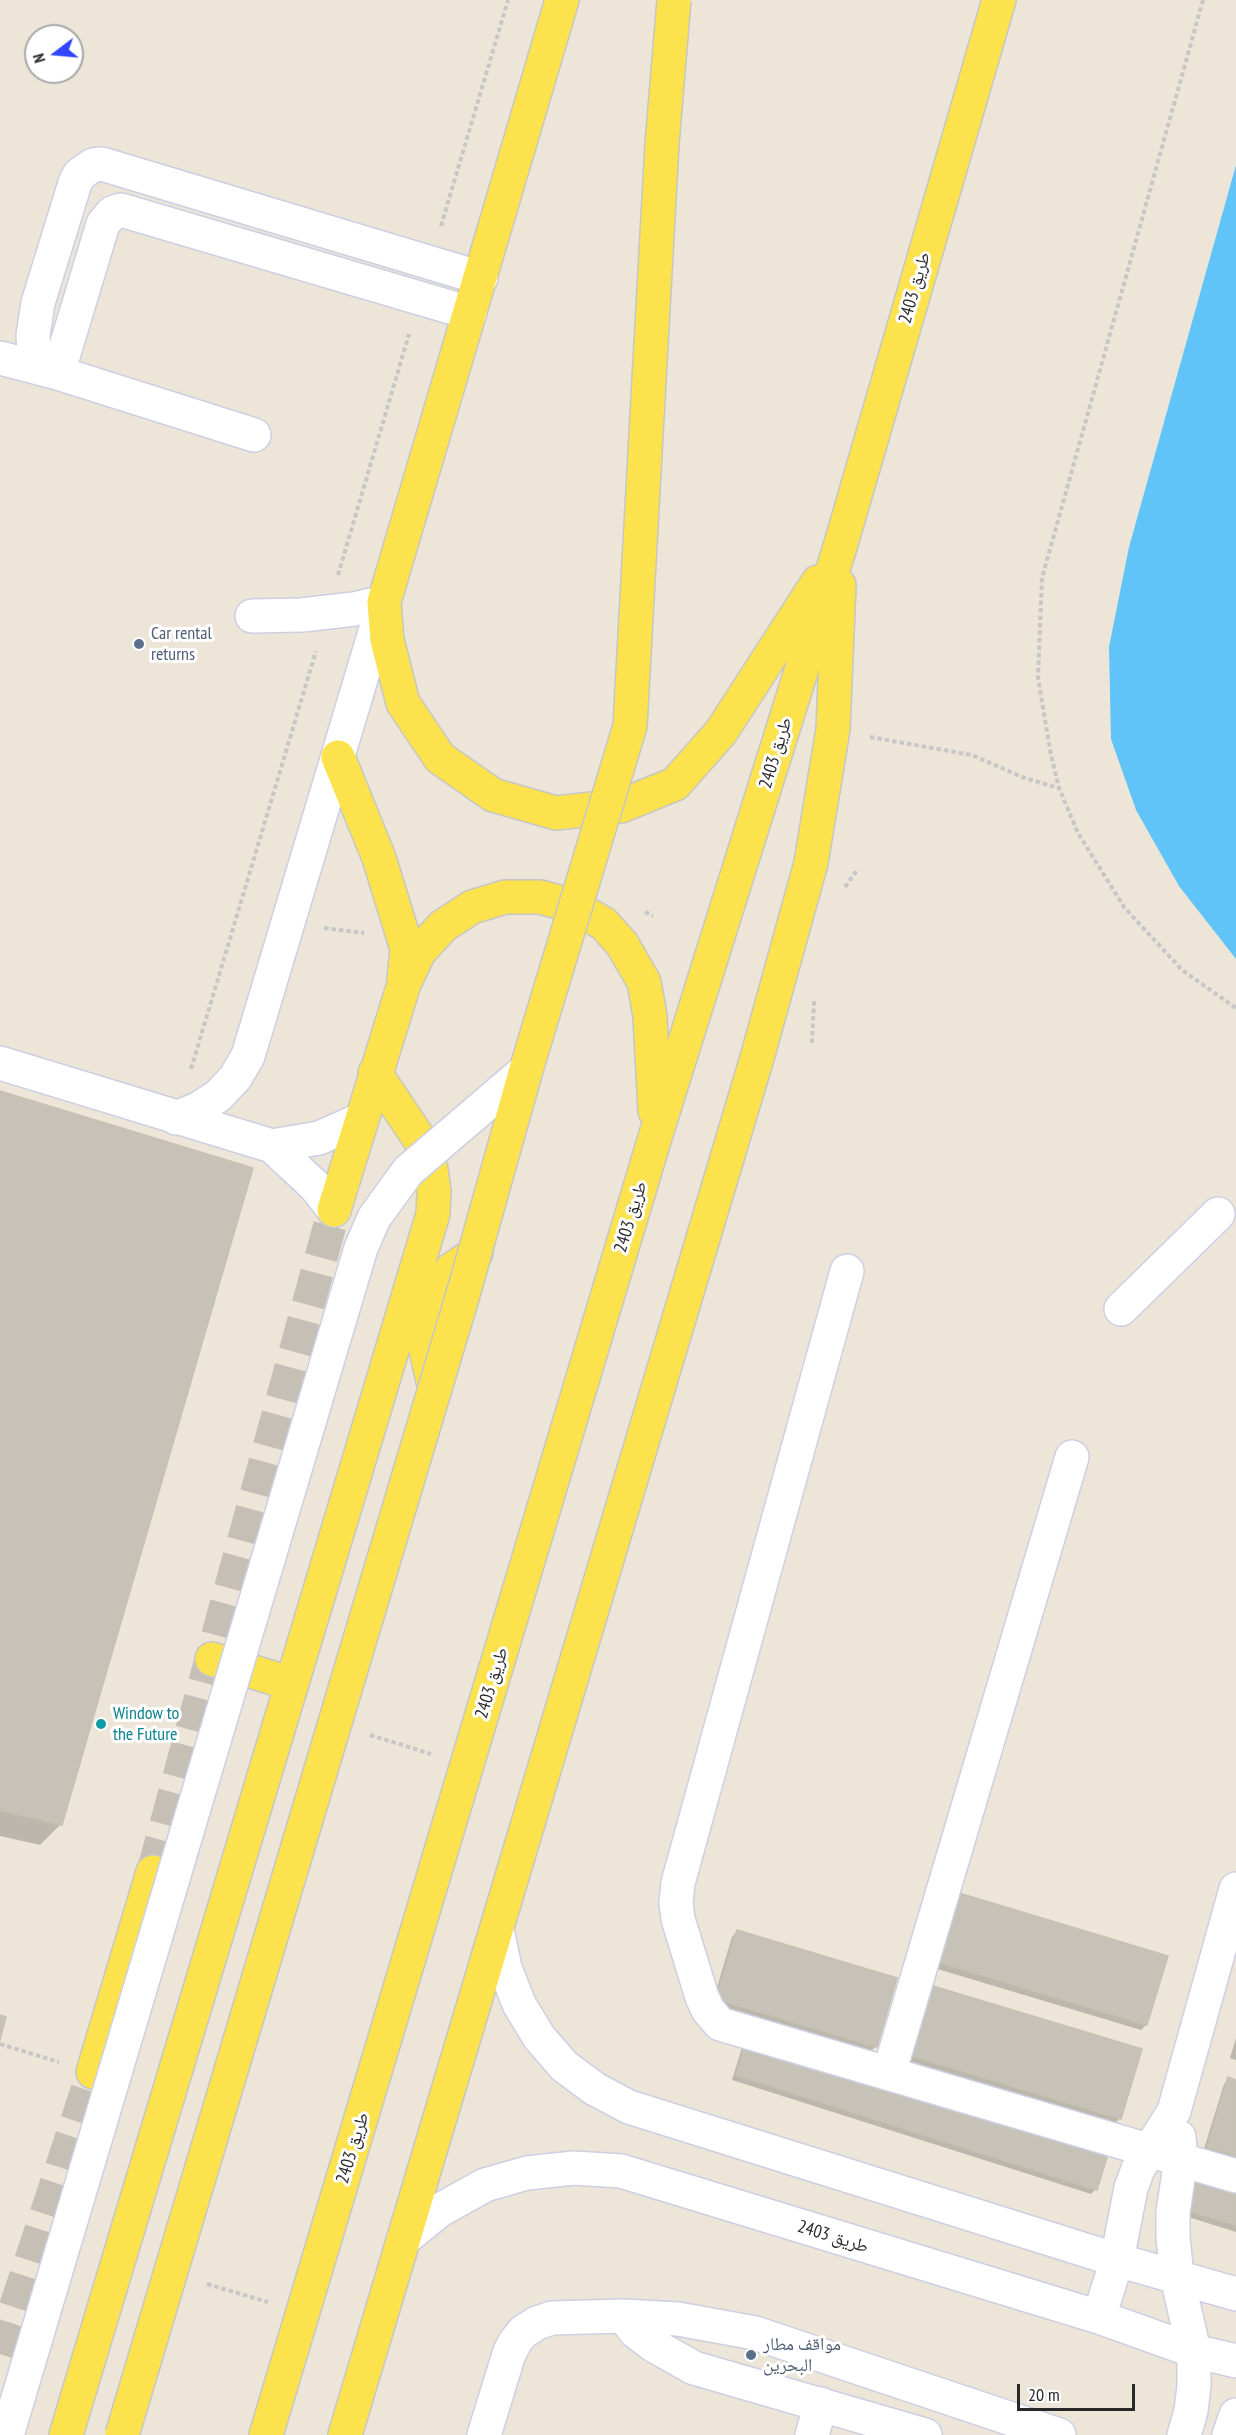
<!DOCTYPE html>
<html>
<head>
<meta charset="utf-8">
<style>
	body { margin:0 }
	#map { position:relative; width:1236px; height:2435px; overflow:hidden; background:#ece5d8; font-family:"PT Sans Narrow",sans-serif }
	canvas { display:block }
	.north { position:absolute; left:24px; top:24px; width:60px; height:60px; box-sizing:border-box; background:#fff; border:2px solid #a9a9a9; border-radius:50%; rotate:254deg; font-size:16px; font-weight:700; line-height:24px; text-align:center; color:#282828 }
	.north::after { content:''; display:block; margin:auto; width:21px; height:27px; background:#3147ff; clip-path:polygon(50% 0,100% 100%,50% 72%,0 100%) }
	.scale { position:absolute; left:1017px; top:2384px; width:118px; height:27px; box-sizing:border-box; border:3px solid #282828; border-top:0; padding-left:8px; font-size:18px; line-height:21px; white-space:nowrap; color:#282828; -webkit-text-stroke:4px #fff; paint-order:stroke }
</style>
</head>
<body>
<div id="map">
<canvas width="1236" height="2435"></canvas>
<div class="north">N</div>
<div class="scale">20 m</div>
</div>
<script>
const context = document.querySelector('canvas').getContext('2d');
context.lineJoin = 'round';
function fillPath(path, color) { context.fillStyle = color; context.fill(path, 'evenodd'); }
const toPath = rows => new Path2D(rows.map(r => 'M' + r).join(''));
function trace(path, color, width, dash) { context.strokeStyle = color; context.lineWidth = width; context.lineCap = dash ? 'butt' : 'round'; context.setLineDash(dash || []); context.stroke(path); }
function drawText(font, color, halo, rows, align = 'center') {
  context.font = font + ' "PT Sans Narrow","Noto Naskh Arabic",sans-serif'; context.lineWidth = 6; context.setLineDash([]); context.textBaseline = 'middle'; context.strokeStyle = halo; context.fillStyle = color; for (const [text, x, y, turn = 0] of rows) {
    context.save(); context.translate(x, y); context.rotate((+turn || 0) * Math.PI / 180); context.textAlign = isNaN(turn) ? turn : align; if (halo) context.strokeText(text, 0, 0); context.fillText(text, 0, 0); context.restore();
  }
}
fillPath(toPath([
	[1236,165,1236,959,1179,886,1136,810,1111,739,1109,647,1129,547]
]), '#60c4f9');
fillPath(toPath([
	[0,1093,61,1824,40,1845,0,1836],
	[954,1900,1146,2025,1141,2030,934,1968],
	[737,1931,876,2046,870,2052,712,2004,732,1937],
	[933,1988,1120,2118,1115,2123,908,2061,928,1993],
	[1236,2038,1236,2060,1230,2058],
	[743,2044,1096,2189,1091,2194,732,2080],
	[1229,2079,1236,2081,1236,2162,1203,2152,1224,2084],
	[1195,2179,1236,2185,1236,2232,1185,2216]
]), '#0003');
const building = toPath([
	[0,1091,253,1168,62,1825,0,1810,0,1091],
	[959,1893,1168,1956,1147,2025,938,1962,959,1893],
	[737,1930,897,1978,877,2047,716,1999,737,1930],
	[933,1986,1142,2049,1121,2119,912,2056,933,1986],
	[0,2015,6,2017,0,2040,0,2015],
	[748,2037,1109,2151,1097,2190,736,2075,748,2037],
	[1228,2077,1236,2080,1236,2156,1207,2147,1228,2077],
	[1200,2172,1236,2183,1236,2225,1189,2211,1200,2172]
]);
fillPath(building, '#c7c2b8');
trace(building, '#c7c1b1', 1.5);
trace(toPath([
	[153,1872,334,1210],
	[0,2354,93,2072]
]), '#c5bfb5', 33, [33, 16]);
const minor = toPath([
	[0,358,58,373,254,435],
	[40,368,34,352,33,335,38,303,75,183,79,175,93,165,102,164,481,278],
	[58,373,103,224,112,213,121,210,470,313],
	[0,1063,272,1146,319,1138,362,1119],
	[176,1118,198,1109,218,1096,235,1078,248,1056,384,602,354,609,302,615,252,616],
	[272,1146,315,1186,334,1210],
	[847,1271,678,1883,676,1903,678,1919,702,1997,708,2010,720,2024,1236,2176],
	[1121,1309,1218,1214],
	[497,1930,505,1968,519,2004,539,2037,564,2066,595,2089,629,2107,1117,2260,1236,2294],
	[889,2073,1072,1457],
	[1179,2137,1181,2159,1173,2212,1173,2237,1177,2277,1194,2351,1194,2386,1191,2411,1184,2435],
	[403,2240,440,2210,485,2185,527,2173,574,2168,621,2171,1099,2317,1194,2351,1236,2361],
	[623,2316,636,2332,653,2345,694,2368,925,2435],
	[1099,2317,1117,2260,1131,2188,1138,2169,1174,2111,1236,1889],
	[484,2435,509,2354,515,2342,523,2332,537,2323,552,2318,623,2316,678,2319,755,2333,1059,2435],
	[812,2435,821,2404],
	[1229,2435,1236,2415]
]);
const major = toPath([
	[562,0,384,602,387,640,403,703,440,758,493,795,556,813,621,806,675,784,721,732,818,582],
	[338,757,379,858,407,949,404,979],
	[334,1210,404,984,419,952,443,926,472,907,505,897,540,897,574,906,604,924,622,944,644,982,650,1016,655,1111],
	[435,1389,425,1346,426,1325,431,1305,440,1286,451,1270,476,1253],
	[212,1659,292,1684],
	[93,2072,153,1872],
	[66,2435,433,1214,434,1191,431,1169,422,1143,375,1073],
	[266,2435,656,1134,840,547,999,0],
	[345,2435,757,1058,811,863,833,729,839,585]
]);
trace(minor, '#cdcfe3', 36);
trace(major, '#c7c7c7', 36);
trace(toPath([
	[1203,0,1042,578,1038,678,1051,755,1059,788,1078,833,1124,907,1182,970,1236,1008],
	[441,226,508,0],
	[338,575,409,334],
	[870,737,972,755,1022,777,1058,788],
	[845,887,858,869],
	[645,912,653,916],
	[324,928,364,933],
	[812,1043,814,1001],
	[191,1069,316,651],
	[370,1735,431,1754],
	[0,2044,59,2062],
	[207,2284,268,2302]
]), '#c7c7c7', 4, [4.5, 3]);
trace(minor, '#fff', 33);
trace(major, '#fce24c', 33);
const minorBridge = toPath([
	[7,2435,361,1248,374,1218,408,1171,526,1070]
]);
const majorBridge = toPath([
	[122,2435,462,1298,526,1070,630,726,662,144,674,0]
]);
trace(minorBridge, '#cdcfe3', 36, []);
trace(majorBridge, '#c7c7c7', 36, []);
trace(minorBridge, '#fff', 33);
trace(majorBridge, '#fce24c', 33);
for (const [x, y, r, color] of [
	[139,644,6,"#5c6f8a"],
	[101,1724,6,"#0f9aa8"],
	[751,2355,6,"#5c6f8a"]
]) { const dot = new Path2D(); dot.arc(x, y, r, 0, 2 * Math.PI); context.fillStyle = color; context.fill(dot); trace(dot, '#fff', 2); }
drawText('18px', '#282828', '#fff', [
	["طريق 2403",915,288,-74],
	["طريق 2403",776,753,-73],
	["طريق 2403",631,1217,-73],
	["طريق 2403",492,1683,-73],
	["طريق 2403",353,2148,-73],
	["طريق 2403",833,2237,17]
]);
drawText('18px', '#4e5e75', '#fff', [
	["Car rental",151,634],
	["returns",151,655],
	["مواقف مطار",763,2345],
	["البحرين",763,2366]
], 'left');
drawText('18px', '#0d838f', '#fff', [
	["Window to",113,1714],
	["the Future",113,1735]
], 'left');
</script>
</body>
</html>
